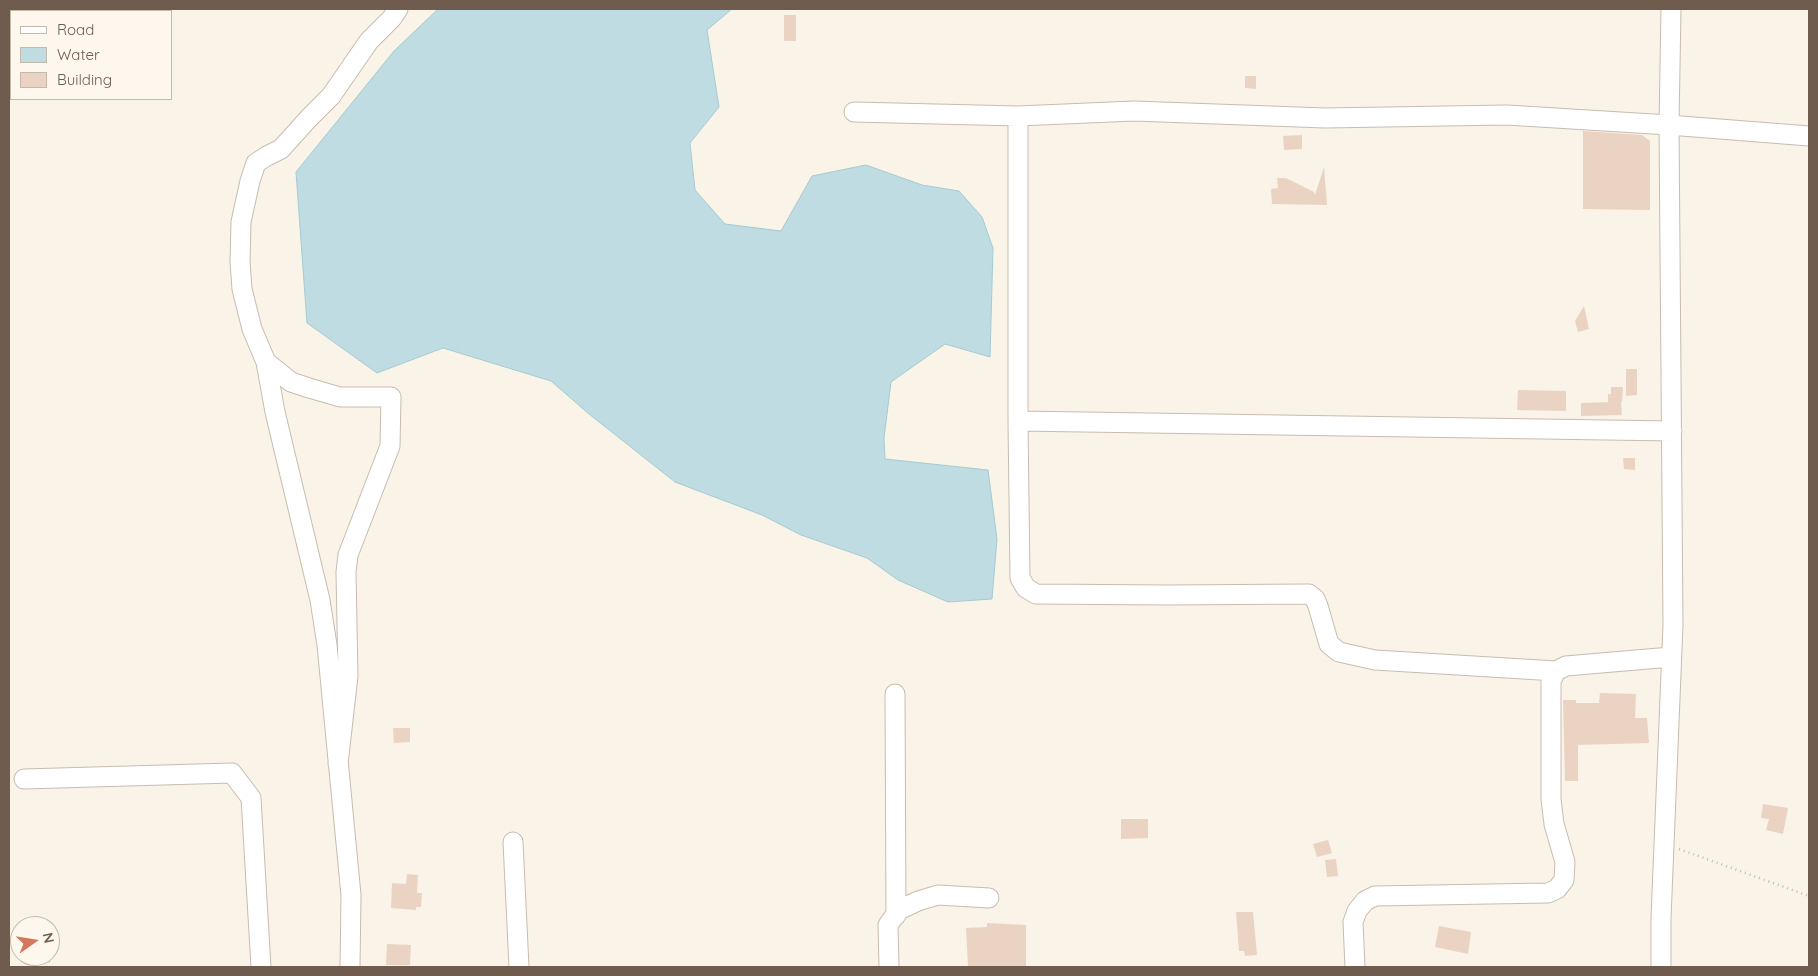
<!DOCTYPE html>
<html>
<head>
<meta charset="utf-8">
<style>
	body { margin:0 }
	#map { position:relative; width:1818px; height:976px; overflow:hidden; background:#f9f3e8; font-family:Quicksand,sans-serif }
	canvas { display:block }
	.frame { position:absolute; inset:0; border:10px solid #705b4f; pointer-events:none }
	.legend { position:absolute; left:10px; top:10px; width:162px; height:90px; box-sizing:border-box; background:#fdf7ed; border:1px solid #c5b9ae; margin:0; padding:6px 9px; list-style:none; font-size:15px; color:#705b4f }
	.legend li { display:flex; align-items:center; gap:10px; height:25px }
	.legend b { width:25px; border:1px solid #c5b9ae }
	.north { position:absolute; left:10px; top:916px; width:50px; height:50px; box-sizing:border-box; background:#fdf7ed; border:1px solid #c5b9ae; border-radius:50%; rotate:77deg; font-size:14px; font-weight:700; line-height:20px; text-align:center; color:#705b4f }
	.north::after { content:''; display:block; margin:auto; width:18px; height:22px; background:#d4775c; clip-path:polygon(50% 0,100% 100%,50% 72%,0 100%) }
</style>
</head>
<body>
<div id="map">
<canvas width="1818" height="976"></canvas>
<div class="frame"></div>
<ul class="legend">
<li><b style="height:6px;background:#fff"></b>Road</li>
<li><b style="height:14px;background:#bedce1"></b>Water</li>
<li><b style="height:14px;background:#ebd3c3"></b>Building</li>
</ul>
<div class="north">N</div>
</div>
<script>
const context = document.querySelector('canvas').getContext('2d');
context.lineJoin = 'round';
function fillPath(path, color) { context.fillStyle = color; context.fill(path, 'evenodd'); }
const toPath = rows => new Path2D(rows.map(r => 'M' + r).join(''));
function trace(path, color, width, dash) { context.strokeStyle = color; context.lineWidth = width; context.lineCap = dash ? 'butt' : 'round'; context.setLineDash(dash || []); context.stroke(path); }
const water = toPath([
	[438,9,732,9,707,30,719,107,690,143,695,190,725,224,781,231,812,176,866,165,922,185,959,191,982,217,993,248,990,357,945,344,891,382,884,438,885,459,988,470,997,539,992,599,948,602,898,580,867,558,801,535,762,515,675,482,589,414,551,381,443,348,377,373,307,323,296,172,394,51,438,9]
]);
fillPath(water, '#bedce1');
trace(water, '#a6cad1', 1);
fillPath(toPath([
	[784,15,796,15,796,41,784,41],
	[1245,76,1256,76,1256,89,1245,88],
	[1583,131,1642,135,1650,141,1650,210,1583,209],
	[1302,135,1302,149,1284,150,1283,136],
	[1324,167,1327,205,1272,204,1271,189,1278,188,1277,178,1286,178,1314,192,1315,195],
	[1584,306,1589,329,1578,332,1575,321],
	[1626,369,1637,369,1637,395,1626,396],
	[1611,387,1623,387,1622,402,1621,402,1622,415,1581,416,1581,403,1608,402,1608,394,1611,394],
	[1518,390,1566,391,1566,411,1517,410],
	[1623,458,1635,458,1635,470,1624,469],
	[1600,693,1636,694,1635,718,1647,718,1649,743,1578,745,1578,781,1565,781,1563,700,1576,700,1576,703,1599,703],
	[393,728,410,728,410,742,394,743],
	[1763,804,1788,808,1783,834,1766,830,1769,819,1761,818],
	[1121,819,1148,819,1148,838,1121,839],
	[1328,840,1332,853,1317,857,1313,844],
	[1336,859,1338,876,1327,877,1325,860],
	[407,874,418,875,417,893,422,893,421,907,416,907,416,910,391,908,392,883,406,884],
	[1236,912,1253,912,1257,955,1245,956,1244,951,1239,951],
	[987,923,1026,925,1026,967,968,967,966,928,987,927],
	[1439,926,1471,932,1468,954,1435,947],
	[387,944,411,945,410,965,386,965]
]), '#ebd3c3');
const minor = toPath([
	[854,112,1018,116,1134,111,1325,118,1507,115,1669,125,1809,136],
	[1018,116,1018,421,1672,431],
	[266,362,275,412,320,600,327,645,351,895,350,967],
	[1018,421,1020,578,1026,588,1036,594,1169,595,1309,594,1315,599,1318,606,1329,644,1339,652,1375,660,1556,671],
	[895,694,896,915],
	[338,764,348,676,346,572,348,555,390,446,391,397,340,397,309,388,291,382,266,362,252,329,242,289,240,262,241,222,250,181,256,163,267,156,281,149,309,118,331,96,369,41,392,18,398,9],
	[24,779,232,773,251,798,261,967],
	[513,842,519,967],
	[889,967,888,925,899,910,918,901,938,895,989,898],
	[1355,967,1353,922,1357,911,1365,901,1375,896,1548,893,1557,889,1564,880,1565,862,1554,824,1551,799,1551,681,1556,671,1566,666,1671,657],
	[1661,967,1661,918,1673,625,1669,125,1671,9]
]);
trace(minor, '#cabbaf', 21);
trace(toPath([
	[1679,849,1809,896],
	[47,967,54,950]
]), '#d0b6a6', 2.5, [1, 4]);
trace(minor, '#fff', 19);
</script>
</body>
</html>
